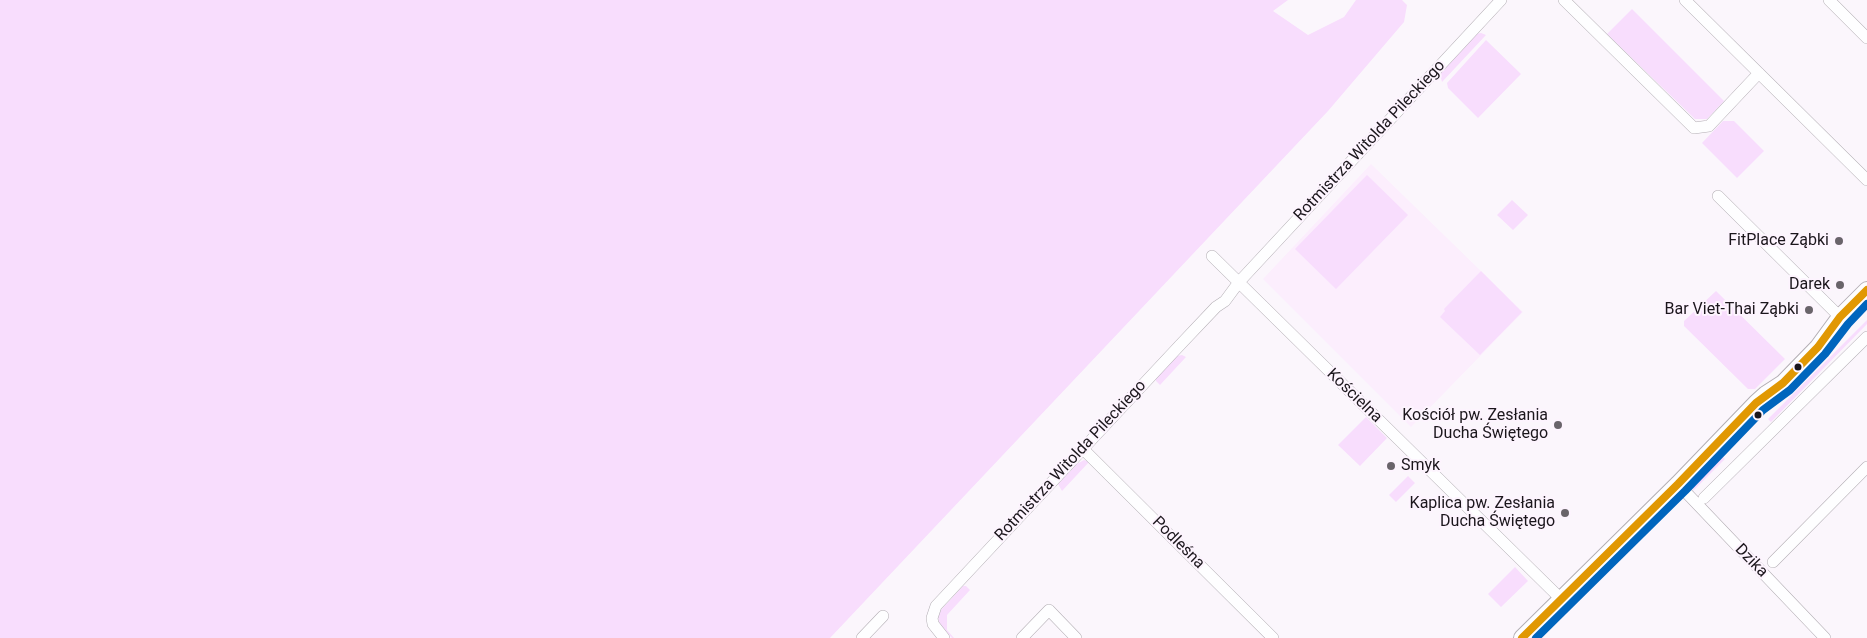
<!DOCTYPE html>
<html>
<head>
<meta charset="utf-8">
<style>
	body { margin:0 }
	canvas { display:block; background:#fbf6fc }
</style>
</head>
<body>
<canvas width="1867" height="638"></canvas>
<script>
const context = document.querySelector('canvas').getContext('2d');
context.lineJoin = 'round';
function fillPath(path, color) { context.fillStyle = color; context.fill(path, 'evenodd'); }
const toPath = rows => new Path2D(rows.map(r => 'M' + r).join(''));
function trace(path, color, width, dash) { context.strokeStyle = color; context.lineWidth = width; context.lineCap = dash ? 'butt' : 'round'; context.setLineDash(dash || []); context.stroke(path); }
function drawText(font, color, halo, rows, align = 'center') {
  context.font = font + ' Roboto,sans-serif'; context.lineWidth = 4; context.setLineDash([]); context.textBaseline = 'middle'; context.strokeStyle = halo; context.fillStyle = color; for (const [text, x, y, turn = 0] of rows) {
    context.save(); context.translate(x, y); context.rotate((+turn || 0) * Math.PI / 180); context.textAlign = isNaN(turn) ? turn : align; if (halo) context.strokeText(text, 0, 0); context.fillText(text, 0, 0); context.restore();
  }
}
fillPath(toPath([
	[1371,164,1523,312,1411,427,1263,279]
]), '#fceefd');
fillPath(toPath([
	[0,0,1288,0,1273,11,1308,35,1344,17,1356,0,1402,0,1407,5,1404,22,1328,111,830,638,0,638],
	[1632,9,1724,101,1707,119,1695,119,1607,34],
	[1481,33,1486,35,1442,82,1440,74,1476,34],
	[1486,40,1521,74,1478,118,1448,88,1447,83],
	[1723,121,1734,121,1764,151,1737,178,1702,143],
	[1367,175,1408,215,1336,289,1295,249],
	[1512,200,1528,215,1513,230,1497,215],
	[1481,271,1522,312,1480,355,1440,317,1445,311,1444,309],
	[1716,291,1785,359,1755,389,1748,389,1684,326,1684,321],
	[1867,320,1867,324,1771,422,1768,419],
	[1182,355,1186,357,1160,385,1156,381,1156,378,1177,356],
	[1366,417,1387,438,1360,466,1338,445],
	[1720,454,1725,459,1693,491,1694,479],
	[1084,460,1089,462,1062,491,1058,484,1077,464],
	[1408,476,1415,483,1396,502,1389,495],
	[1515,567,1528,581,1501,607,1488,594],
	[963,586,966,586,970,590,947,615,947,630,954,638,952,638,939,623,938,616,941,610]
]), '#f8ddfd');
const street = toPath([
	[1564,0,1694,128,1709,126,1759,73],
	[1685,0,1867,180],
	[1829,0,1867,38],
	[1718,196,1840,317],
	[1212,256,1561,599],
	[1083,449,1273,638],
	[1678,484,1825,638],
	[1704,498,1867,337],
	[1773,562,1867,467],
	[862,638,883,616],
	[944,638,933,624,932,618,936,606,1180,345,1216,307,1225,301,1239,282,1501,0],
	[1022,638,1049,610,1076,638]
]);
const secondary = toPath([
	[1522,638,1678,484,1756,403,1766,394,1783,383,1818,347,1840,317,1867,290]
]);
trace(street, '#b3aeb4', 12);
trace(secondary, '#b3aeb4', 18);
trace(street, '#fefeff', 11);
trace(secondary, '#fefeff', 16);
trace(toPath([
	[1522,638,1678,484,1756,403,1783,383,1818,347,1840,317,1867,290]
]), '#e19803', 8);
trace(toPath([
	[1536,638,1685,491,1763,410,1790,390,1825,354,1848,324,1867,304]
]), '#0065bd', 8);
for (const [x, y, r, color] of [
	[1839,241,5,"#69646a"],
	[1840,285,5,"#69646a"],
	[1809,310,5,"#69646a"],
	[1798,367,4.5,"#1b161c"],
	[1758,415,4.5,"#1b161c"],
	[1558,425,5,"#69646a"],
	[1391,466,5,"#69646a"],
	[1565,513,5,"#69646a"]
]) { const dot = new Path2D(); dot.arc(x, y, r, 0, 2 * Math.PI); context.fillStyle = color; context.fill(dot); trace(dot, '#fdf4fe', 2); }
drawText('16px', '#1b161c', '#fdf4fe', [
	["Rotmistrza Witolda Pileckiego",1370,141,-47],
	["Kościelna",1354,396,44],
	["Rotmistrza Witolda Pileckiego",1071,461,-47],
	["Podleśna",1178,543,45],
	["Dzika",1751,561,46]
]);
drawText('16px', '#1b161c', '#fdf4fe', [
	["FitPlace Ząbki",1829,241],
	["Darek",1830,285],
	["Bar Viet-Thai Ząbki",1799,310],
	["Kościół pw. Zesłania",1548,416],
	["Ducha Świętego",1548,434],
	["Smyk",1401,466,"left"],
	["Kaplica pw. Zesłania",1555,504],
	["Ducha Świętego",1555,522]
], 'right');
</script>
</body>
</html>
